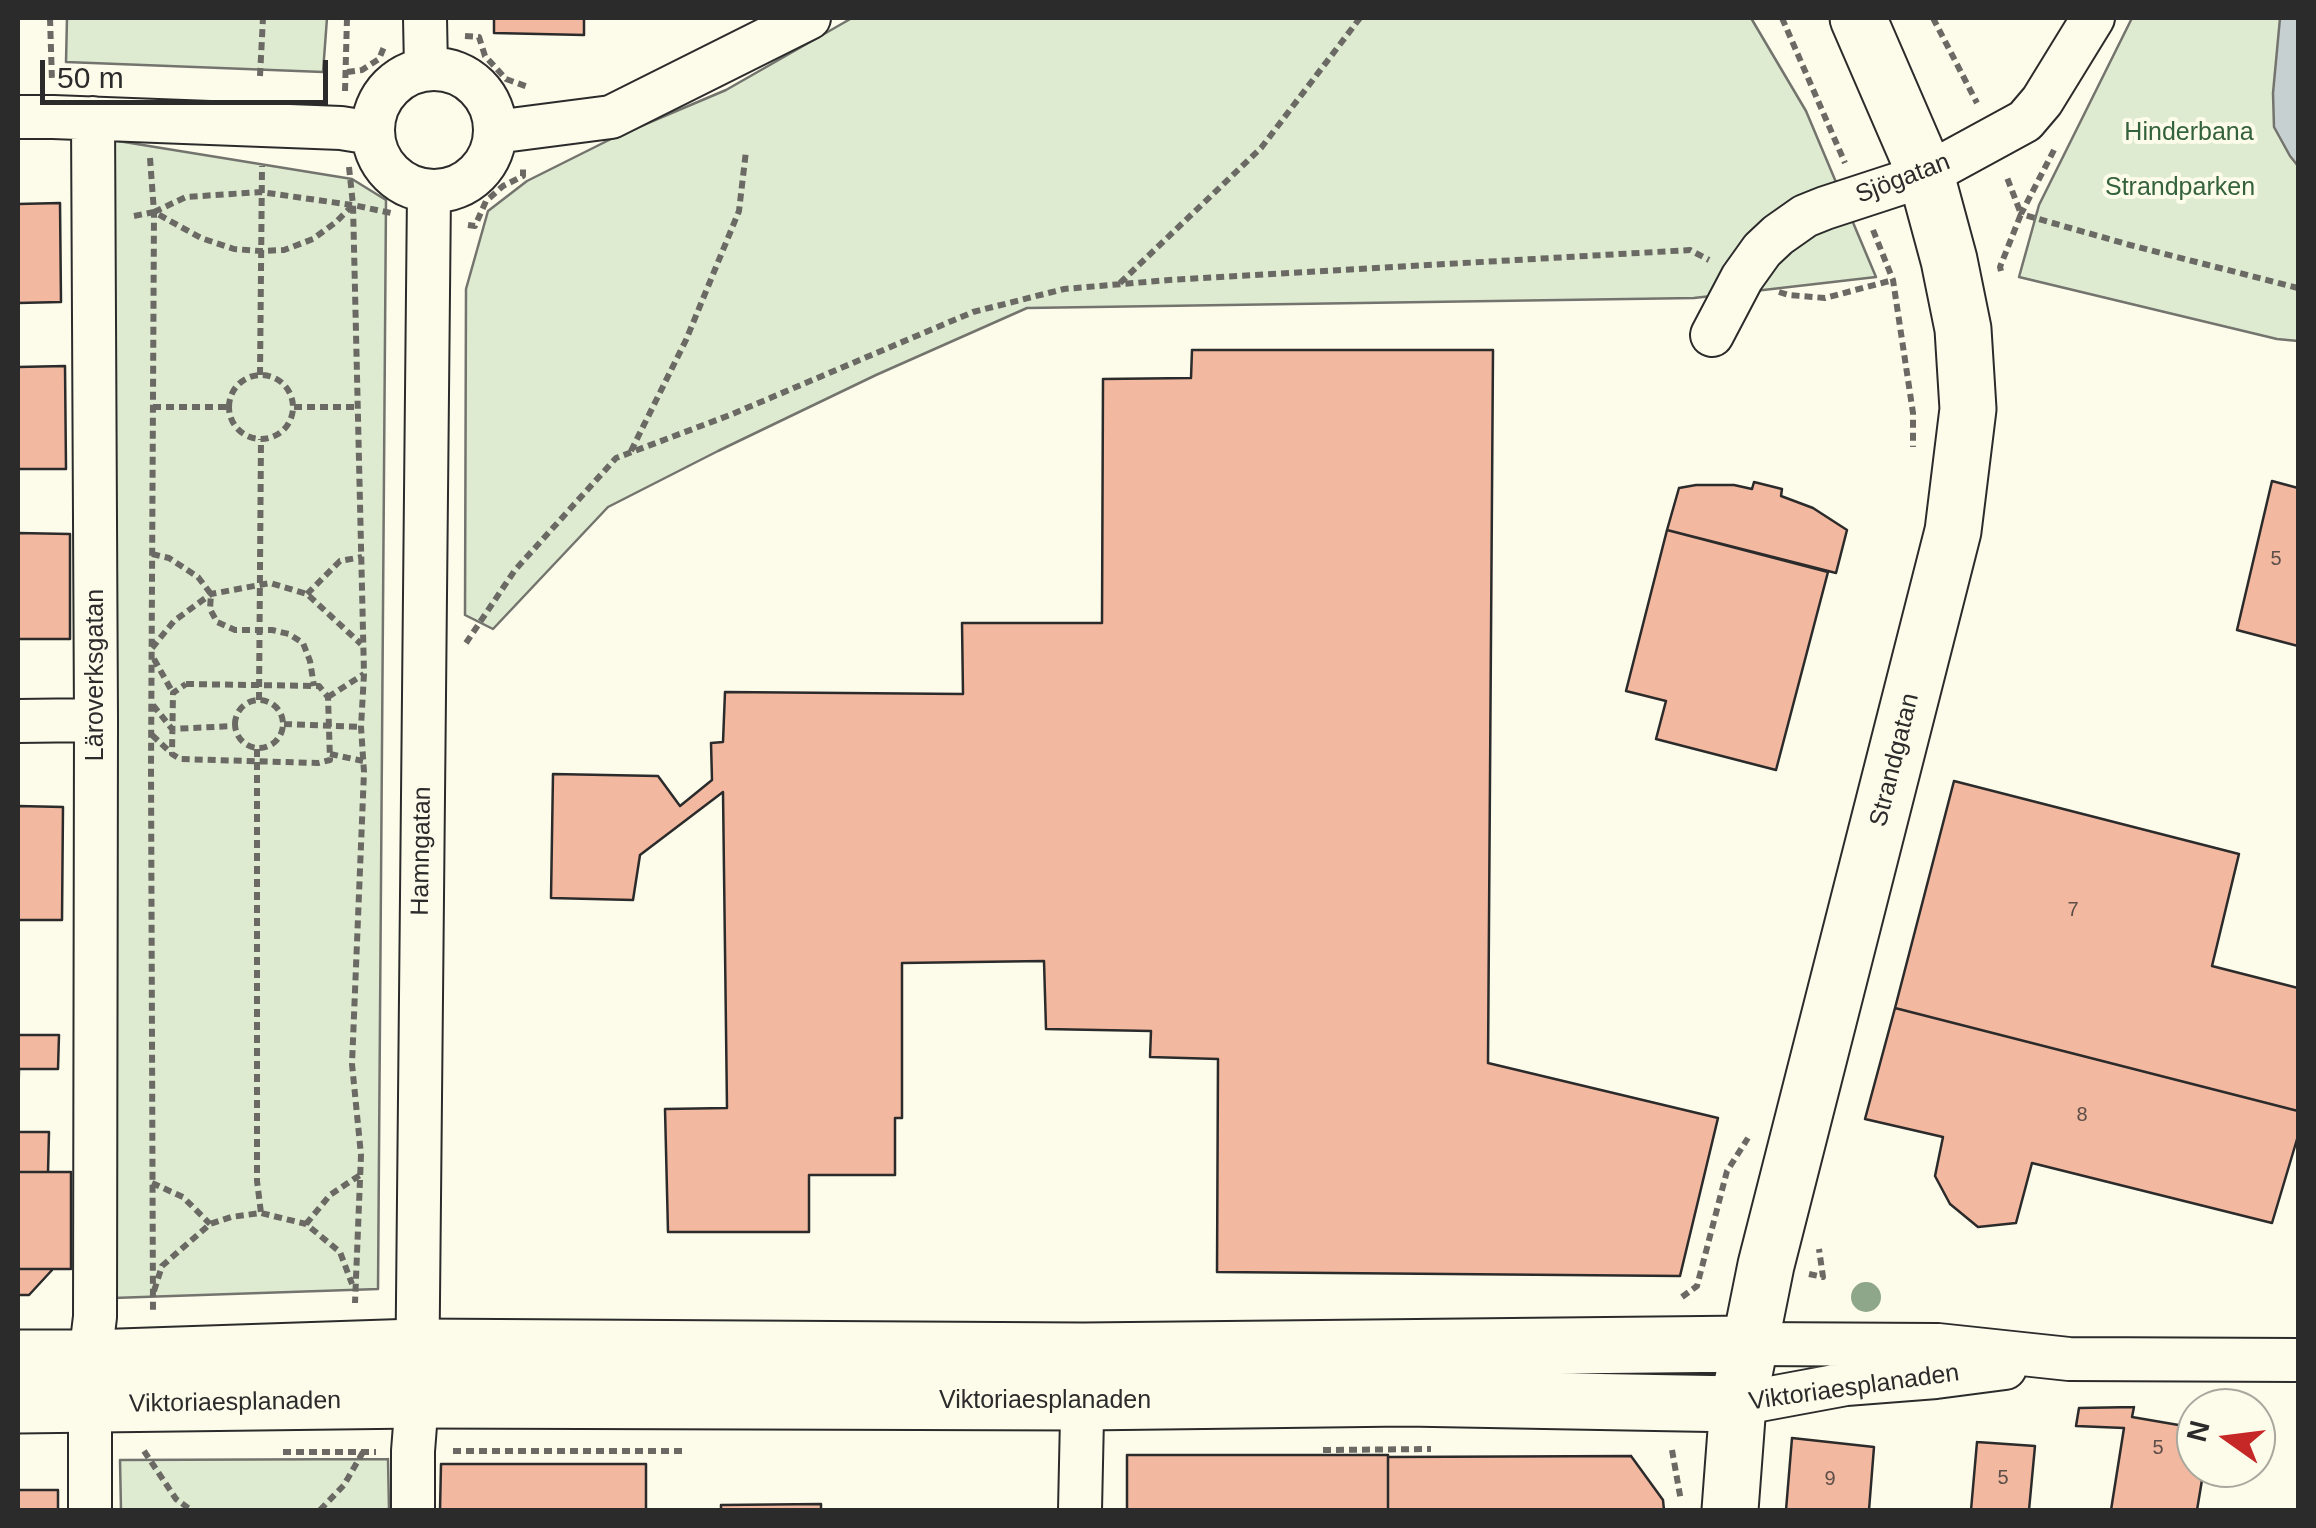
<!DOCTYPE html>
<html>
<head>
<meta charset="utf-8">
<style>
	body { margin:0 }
	#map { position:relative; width:2316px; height:1528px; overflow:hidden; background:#fdfbea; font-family:Arial,sans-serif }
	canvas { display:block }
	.frame { position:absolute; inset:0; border:20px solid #2b2b2b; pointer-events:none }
	.north { position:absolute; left:2176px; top:1388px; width:100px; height:100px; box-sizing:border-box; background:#fdfbea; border:2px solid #a9a89e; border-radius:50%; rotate:284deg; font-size:28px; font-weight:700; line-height:40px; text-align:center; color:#2b2b2b }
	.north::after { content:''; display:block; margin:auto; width:35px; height:45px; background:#c62828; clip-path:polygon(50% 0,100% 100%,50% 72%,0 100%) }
	.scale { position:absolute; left:40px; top:60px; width:288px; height:45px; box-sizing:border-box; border:5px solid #2b2b2b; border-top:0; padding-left:12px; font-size:30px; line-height:35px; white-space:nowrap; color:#2b2b2b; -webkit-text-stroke:8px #fdfbea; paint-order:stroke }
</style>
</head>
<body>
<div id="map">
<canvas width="2316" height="1528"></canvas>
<div class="frame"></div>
<div class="north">N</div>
<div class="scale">50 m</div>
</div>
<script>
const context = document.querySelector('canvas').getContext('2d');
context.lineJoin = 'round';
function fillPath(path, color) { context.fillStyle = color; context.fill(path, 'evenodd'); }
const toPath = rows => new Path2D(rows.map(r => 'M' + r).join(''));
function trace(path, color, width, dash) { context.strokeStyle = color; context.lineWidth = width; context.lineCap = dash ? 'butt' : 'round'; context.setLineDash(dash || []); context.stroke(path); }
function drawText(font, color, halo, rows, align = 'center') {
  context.font = font + ' Arial,sans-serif'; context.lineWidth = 8; context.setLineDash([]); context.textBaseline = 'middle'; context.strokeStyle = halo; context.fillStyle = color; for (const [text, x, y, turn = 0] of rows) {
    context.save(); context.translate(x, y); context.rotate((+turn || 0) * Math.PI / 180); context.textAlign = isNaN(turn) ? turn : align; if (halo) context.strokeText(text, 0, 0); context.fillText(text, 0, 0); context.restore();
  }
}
const green = toPath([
	[67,18,327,18,323,72,66,62,67,18],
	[852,18,1751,18,1806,111,1876,277,1694,298,1027,308,876,375,718,451,608,507,493,629,465,615,466,289,488,211,527,181,615,137,726,90,852,18],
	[2132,18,2298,18,2298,341,2277,339,2019,277,2039,205,2132,18],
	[112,140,352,179,386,200,378,1289,113,1298,112,140],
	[388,1459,389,1510,121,1510,120,1460,388,1459]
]);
fillPath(green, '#deebd1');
trace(green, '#74746e', 2.5);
const water = toPath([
	[2280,18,2298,18,2298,166,2290,156,2274,127,2273,93,2280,18]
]);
fillPath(water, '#c7d0d0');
trace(water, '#74746e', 2.5);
const building = toPath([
	[494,18,584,18,584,35,494,33,494,18],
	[60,203,61,302,18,303,18,204,60,203],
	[1192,350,1493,350,1488,1063,1718,1118,1680,1276,1217,1272,1218,1059,1150,1057,1151,1031,1046,1029,1044,961,902,963,902,1118,895,1118,895,1175,809,1175,809,1232,668,1232,665,1109,727,1108,723,792,640,855,633,900,551,898,553,774,658,776,680,806,712,780,711,743,723,742,725,692,963,694,962,623,1102,623,1103,379,1191,378,1192,350],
	[65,366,66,469,18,469,18,367,65,366],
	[2272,481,2298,488,2298,646,2237,630,2272,481],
	[1754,482,1782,489,1781,496,1813,508,1847,530,1836,573,1667,530,1679,488,1696,485,1734,485,1752,489,1754,482],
	[1667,530,1828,572,1776,770,1656,739,1666,701,1626,691,1667,530],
	[18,533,70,534,70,639,18,639,18,533],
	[1954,781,2239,854,2212,966,2298,988,2298,1111,1895,1008,1954,781],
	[18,806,63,807,62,920,18,920,18,806],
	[1895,1008,2298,1111,2298,1136,2272,1223,2032,1163,2016,1223,1978,1227,1950,1204,1935,1176,1943,1137,1865,1119,1895,1008],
	[18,1035,59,1035,58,1069,19,1069,18,1110,18,1035],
	[18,1132,49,1132,48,1172,18,1172,18,1132],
	[18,1172,71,1172,71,1269,18,1269,18,1172],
	[18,1269,53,1269,29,1295,18,1295,18,1269],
	[2134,1407,2132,1417,2196,1428,2196,1468,2204,1468,2197,1510,2111,1510,2124,1428,2076,1426,2079,1408,2134,1407],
	[1792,1438,1874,1447,1869,1510,1786,1510,1792,1438],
	[1977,1442,2035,1446,2029,1510,1971,1510,1977,1442],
	[1127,1455,1388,1455,1388,1510,1127,1510,1127,1455],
	[1631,1456,1663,1500,1664,1510,1388,1510,1388,1457,1631,1456],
	[441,1464,646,1464,646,1510,440,1510,441,1464],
	[18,1490,58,1490,58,1510,18,1510,18,1490],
	[821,1504,821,1510,721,1510,721,1505,821,1504]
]);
fillPath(building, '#f2b8a0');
trace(building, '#2b2b2b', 2.5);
const minor = toPath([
	[425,18,426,68],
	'373 130a61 61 0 1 1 122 0a61 61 0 1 1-122 0Z',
	[18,117,53,117,341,128,372,133],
	[495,132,611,117,809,18],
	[1712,335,1742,278,1762,250,1778,235,1805,216,1825,208,1926,175,2025,121,2042,101,2093,18],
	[18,721,96,720],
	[1749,1344,1938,1345,2069,1359,2298,1360],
	[1738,1404,1846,1384,1936,1377,2005,1368],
	[90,1510,90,1358,95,1317,96,720,93,118],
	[413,1510,413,1451,417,1400,429,192],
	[1080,1510,1083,1371]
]);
const major = toPath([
	[18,1358,90,1358,416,1347,1083,1351,1749,1344],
	[18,1405,417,1400,1083,1402,1406,1398,1738,1404],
	[1730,1510,1738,1404,1766,1265,1953,531,1968,409,1963,329,1949,260,1926,175,1858,18]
]);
trace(minor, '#2b2b2b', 46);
trace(major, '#2b2b2b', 59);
trace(toPath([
	[50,18,52,81],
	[1782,18,1845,163],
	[1933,18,1977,103],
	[465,36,479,37,485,56,506,79,528,87],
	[347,72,362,70,379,59,384,47],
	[260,76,263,18],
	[345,91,347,18],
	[2054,150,2021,214,2130,245,2298,288],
	[150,158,154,212,151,768,153,1311],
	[349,167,353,205,364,674,361,727,364,772,352,1064,361,1155,355,1303],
	[154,212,186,197,261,192,352,205],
	[134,216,154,212,201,238,234,249,260,251,284,250,313,239,336,222,353,205,391,213],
	[468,225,475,226,486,201,503,186,523,176,523,169],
	[1873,230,1893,280,1913,413,1913,447],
	[2001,271,2000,267,2021,214,2006,175],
	[1120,283,1261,148,1360,18],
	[1779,292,1789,295,1825,298,1893,280],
	'229 407a32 32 0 1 1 64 0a32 32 0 1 1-64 0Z',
	[260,375,262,166],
	[153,407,229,407],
	[294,407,358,407],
	[631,451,686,340,739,211,746,151],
	[152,554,169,558,198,577,211,594,210,609,217,622,235,630,272,630,289,634,303,643,310,661,314,686],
	[307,594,340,561,362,557],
	[466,643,515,570,616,458,730,415,973,312,1064,289,1169,280,1690,250,1709,260],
	[152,648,174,621,211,594,270,583,307,594,361,644],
	[154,659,173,693],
	[186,684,319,686,328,697,330,760,318,763,180,759,172,754,173,693,186,684],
	[328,697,364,674],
	'235 724a24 24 0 1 1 48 0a24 24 0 1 1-48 0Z',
	[259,700,261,439],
	[153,705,172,729,235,726],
	[284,724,361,727],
	[152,735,171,753],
	[257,749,257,1181,261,1213],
	[330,754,363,761],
	[152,1183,183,1197,210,1224],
	[306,1224,330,1195,360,1175],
	[1809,1274,1823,1277,1819,1249],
	[154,1291,162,1266,210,1224,231,1217,261,1213,306,1224,340,1252,352,1284],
	[1682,1297,1697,1286,1727,1171,1748,1138],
	[1323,1450,1431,1449],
	[1672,1450,1681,1501],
	[144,1451,176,1499,191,1510],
	[453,1451,686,1451],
	[283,1452,376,1452],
	[320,1510,344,1485,363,1452]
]), '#6a6964', 6, [8, 5]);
trace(minor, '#fdfbea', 42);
trace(major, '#fdfbea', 55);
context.fillStyle = '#8ea78a';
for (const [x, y] of [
	[1866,1297]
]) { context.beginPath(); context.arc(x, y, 15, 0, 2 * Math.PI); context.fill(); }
drawText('20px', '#5d4e48', null, [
	["5",2276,559],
	["7",2073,910],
	["8",2082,1115],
	["5",2158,1448],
	["5",2003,1478],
	["9",1830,1479]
]);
drawText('25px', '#34623c', '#fdfbea', [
	["Hinderbana",2189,133],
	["Strandparken",2180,188]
]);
drawText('25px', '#2b2b2b', '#fdfbea', [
	["Sjögatan",1903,179,-21],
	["Läroverksgatan",96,675,-90],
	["Strandgatan",1895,760,-76],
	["Hamngatan",422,851,-89],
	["Viktoriaesplanaden",1854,1388,-8],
	["Viktoriaesplanaden",1045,1401],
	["Viktoriaesplanaden",235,1403,-1]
]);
</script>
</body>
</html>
